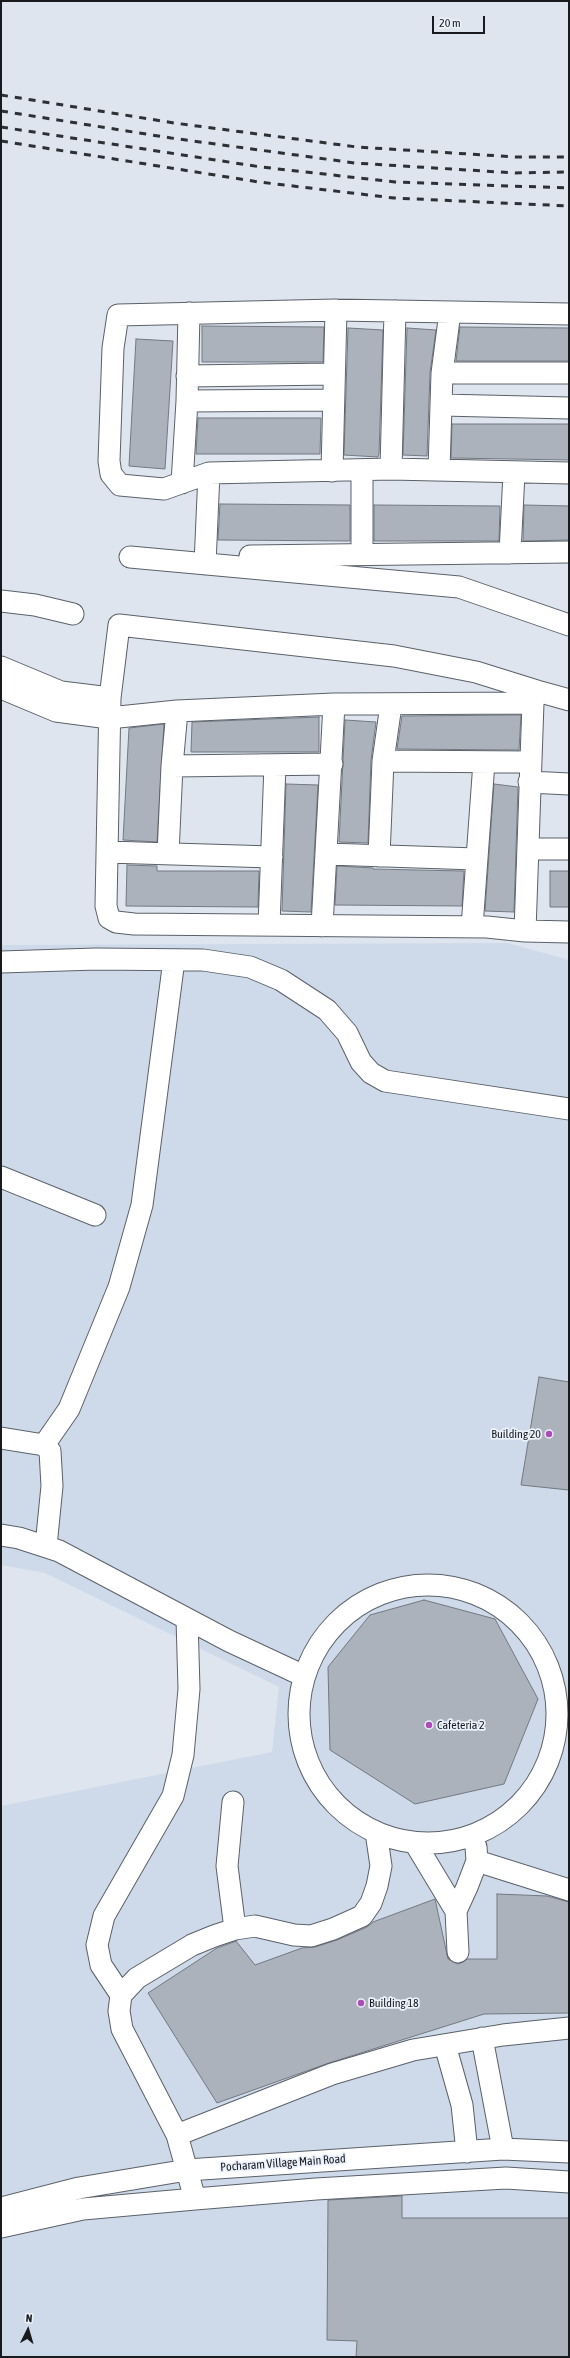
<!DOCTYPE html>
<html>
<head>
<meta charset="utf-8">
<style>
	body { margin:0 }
	#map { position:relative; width:570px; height:2358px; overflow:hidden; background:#dee5ef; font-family:"Asap Condensed",sans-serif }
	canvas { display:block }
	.frame { position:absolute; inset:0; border:2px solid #181a1e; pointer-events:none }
	.north { position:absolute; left:8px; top:2310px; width:40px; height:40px; -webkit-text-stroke:3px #ebf2fc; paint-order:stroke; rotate:5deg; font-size:11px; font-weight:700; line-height:16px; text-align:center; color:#181a1e }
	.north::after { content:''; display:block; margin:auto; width:14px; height:18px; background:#181a1e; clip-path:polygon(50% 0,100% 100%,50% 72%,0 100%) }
	.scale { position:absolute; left:432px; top:16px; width:53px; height:18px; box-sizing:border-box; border:2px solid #181a1e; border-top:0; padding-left:5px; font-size:12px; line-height:14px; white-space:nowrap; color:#181a1e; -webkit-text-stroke:3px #ebf2fc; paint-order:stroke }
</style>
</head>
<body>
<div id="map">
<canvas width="570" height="2358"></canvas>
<div class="frame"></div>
<div class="north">N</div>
<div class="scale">20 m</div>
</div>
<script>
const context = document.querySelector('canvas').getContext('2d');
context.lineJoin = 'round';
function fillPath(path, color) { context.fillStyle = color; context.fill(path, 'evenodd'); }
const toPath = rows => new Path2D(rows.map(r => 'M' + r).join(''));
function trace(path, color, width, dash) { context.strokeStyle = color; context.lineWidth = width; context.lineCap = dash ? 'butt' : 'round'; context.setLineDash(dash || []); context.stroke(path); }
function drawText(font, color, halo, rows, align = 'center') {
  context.font = font + ' "Asap Condensed",sans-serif'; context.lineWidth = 3.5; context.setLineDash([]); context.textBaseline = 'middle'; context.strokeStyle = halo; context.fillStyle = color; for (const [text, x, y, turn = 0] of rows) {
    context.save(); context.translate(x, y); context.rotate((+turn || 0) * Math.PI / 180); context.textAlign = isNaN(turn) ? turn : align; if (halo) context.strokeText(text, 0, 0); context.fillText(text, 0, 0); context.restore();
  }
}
fillPath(toPath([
	[508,943,569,960,569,2357,1,2357,1,1806,272,1752,279,1687,45,1573,1,1565,1,945]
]), '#cedaea');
const building = toPath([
	[202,326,324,327,323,362,202,362,202,326],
	[460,327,569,328,569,361,456,361,460,327],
	[348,328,383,330,379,454,378,457,344,455,348,328],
	[407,328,436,330,430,373,427,456,403,455,407,328],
	[136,339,173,341,165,469,129,466,136,339],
	[198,418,321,418,320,454,196,454,198,418],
	[452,424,569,424,569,460,451,458,452,424],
	[220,504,350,505,350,541,218,540,220,504],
	[374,505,500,506,499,541,374,541,374,505],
	[524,505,569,506,569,540,523,541,524,505],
	[518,715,521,715,519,750,397,749,402,716,518,715],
	[319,717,319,752,191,752,192,722,319,717],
	[345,720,376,722,371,760,368,843,339,842,345,720],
	[164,724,157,842,123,840,129,728,164,724],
	[286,784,318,785,311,912,282,911,286,784],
	[494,784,518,787,514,912,485,911,494,784],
	[127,865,157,866,157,871,259,871,258,907,126,906,127,865],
	[337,866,373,868,373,869,464,871,462,906,335,905,337,866],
	[550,871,569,871,569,907,550,907,550,871],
	[539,1377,569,1382,569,1490,521,1485,539,1377],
	[424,1600,495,1619,538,1699,504,1784,415,1804,330,1750,328,1667,370,1615,424,1600],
	[497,1894,547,1896,569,1902,569,2013,484,2014,329,2063,217,2103,148,1993,217,1948,236,1941,255,1965,302,1948,315,1947,337,1940,367,1927,373,1922,435,1899,448,1959,458,1964,467,1959,497,1959,497,1894],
	[402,2196,402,2218,569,2218,569,2357,356,2357,357,2341,327,2340,328,2200,402,2196]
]);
fillPath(building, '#abb2bb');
trace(building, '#727981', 1);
const minor = toPath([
	[569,314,336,310,118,315,113,348,109,461,111,474,120,485,164,489,209,473,391,469,569,473],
	[442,373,569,373],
	[187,376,333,374],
	[187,401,333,400],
	[442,405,569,408],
	[391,469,395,311],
	[439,470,442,373,450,312],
	[332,471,336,310],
	[182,483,187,401,189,313],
	[510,553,514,473],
	[362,554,362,470],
	[250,556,569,552],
	[130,557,459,587,569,625],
	[205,564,209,473],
	[1,601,35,605,73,614],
	[1,667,61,692,110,698],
	[1,688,56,711,109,718,177,711,334,704,533,703,525,931],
	[537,691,476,672,394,656,119,625,110,698,106,906,109,918,116,922,134,924,487,927,525,931,569,932],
	[533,703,537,691,569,700],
	[383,761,530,762],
	[172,766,332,764],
	[529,782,569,784],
	[528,849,569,849],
	[107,852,272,857],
	[168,854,172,766,177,711],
	[327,854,476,859],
	[379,856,383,761,391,705],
	[269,925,275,765],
	[322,926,334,704],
	[472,927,484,762],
	[1,962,96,959,203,960,250,967,281,980,327,1010,347,1033,361,1062,371,1073,385,1081,569,1109],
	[1,1177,95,1215],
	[1,1438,44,1445,50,1451,52,1486,46,1546],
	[44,1445,69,1409,119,1287,142,1205,174,960],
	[1,1535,19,1538,59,1551,229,1641,304,1676],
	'299 1714a129 129 0 1 1 258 0a129 129 0 1 1-258 0Z',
	[233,1802,227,1866,235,1929],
	[415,1843,456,1911,458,1952],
	[477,1861,569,1890],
	[456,1911,467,1887,477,1861,476,1847],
	[121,1995,101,1965,97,1945,104,1916,173,1796,183,1755,189,1689,187,1619],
	[482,2038,503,2149],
	[445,2045,462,2105,467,2152],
	[177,2135,332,2074,413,2050,503,2035,569,2028],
	[195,2199,177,2135,122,2029,119,2011,121,1995,137,1978,192,1945,214,1936,235,1929,255,1926,294,1935,311,1936,333,1929,362,1916,371,1903,377,1886,381,1866,376,1832],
	[1,2208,79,2188,187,2170,503,2149,569,2152],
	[1,2227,83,2209,195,2199,316,2189,506,2178,569,2182]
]);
trace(minor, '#5b6169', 23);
trace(minor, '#fff', 21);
trace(toPath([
	[1,95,174,123,357,147,516,157,569,157],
	[1,111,171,138,355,163,515,173,569,172],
	[1,127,261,167,395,182,569,188],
	[1,141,259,182,394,198,569,206]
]), '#2d3034', 3, [7, 7]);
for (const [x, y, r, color] of [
	[549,1434,4,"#ac4db7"],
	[429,1725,4,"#ac4db7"],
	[361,2003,4,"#ac4db7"]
]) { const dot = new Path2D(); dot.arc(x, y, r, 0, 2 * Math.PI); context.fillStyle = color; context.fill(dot); trace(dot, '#ebf2fc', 1.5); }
drawText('12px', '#181a1e', '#ebf2fc', [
	["Building 20",541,1434,"right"],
	["Cafeteria 2",437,1725],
	["Building 18",369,2003]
], 'left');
drawText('12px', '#181a1e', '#ebf2fc', [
	["Pocharam Village Main Road",283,2163,-4]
]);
</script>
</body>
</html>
